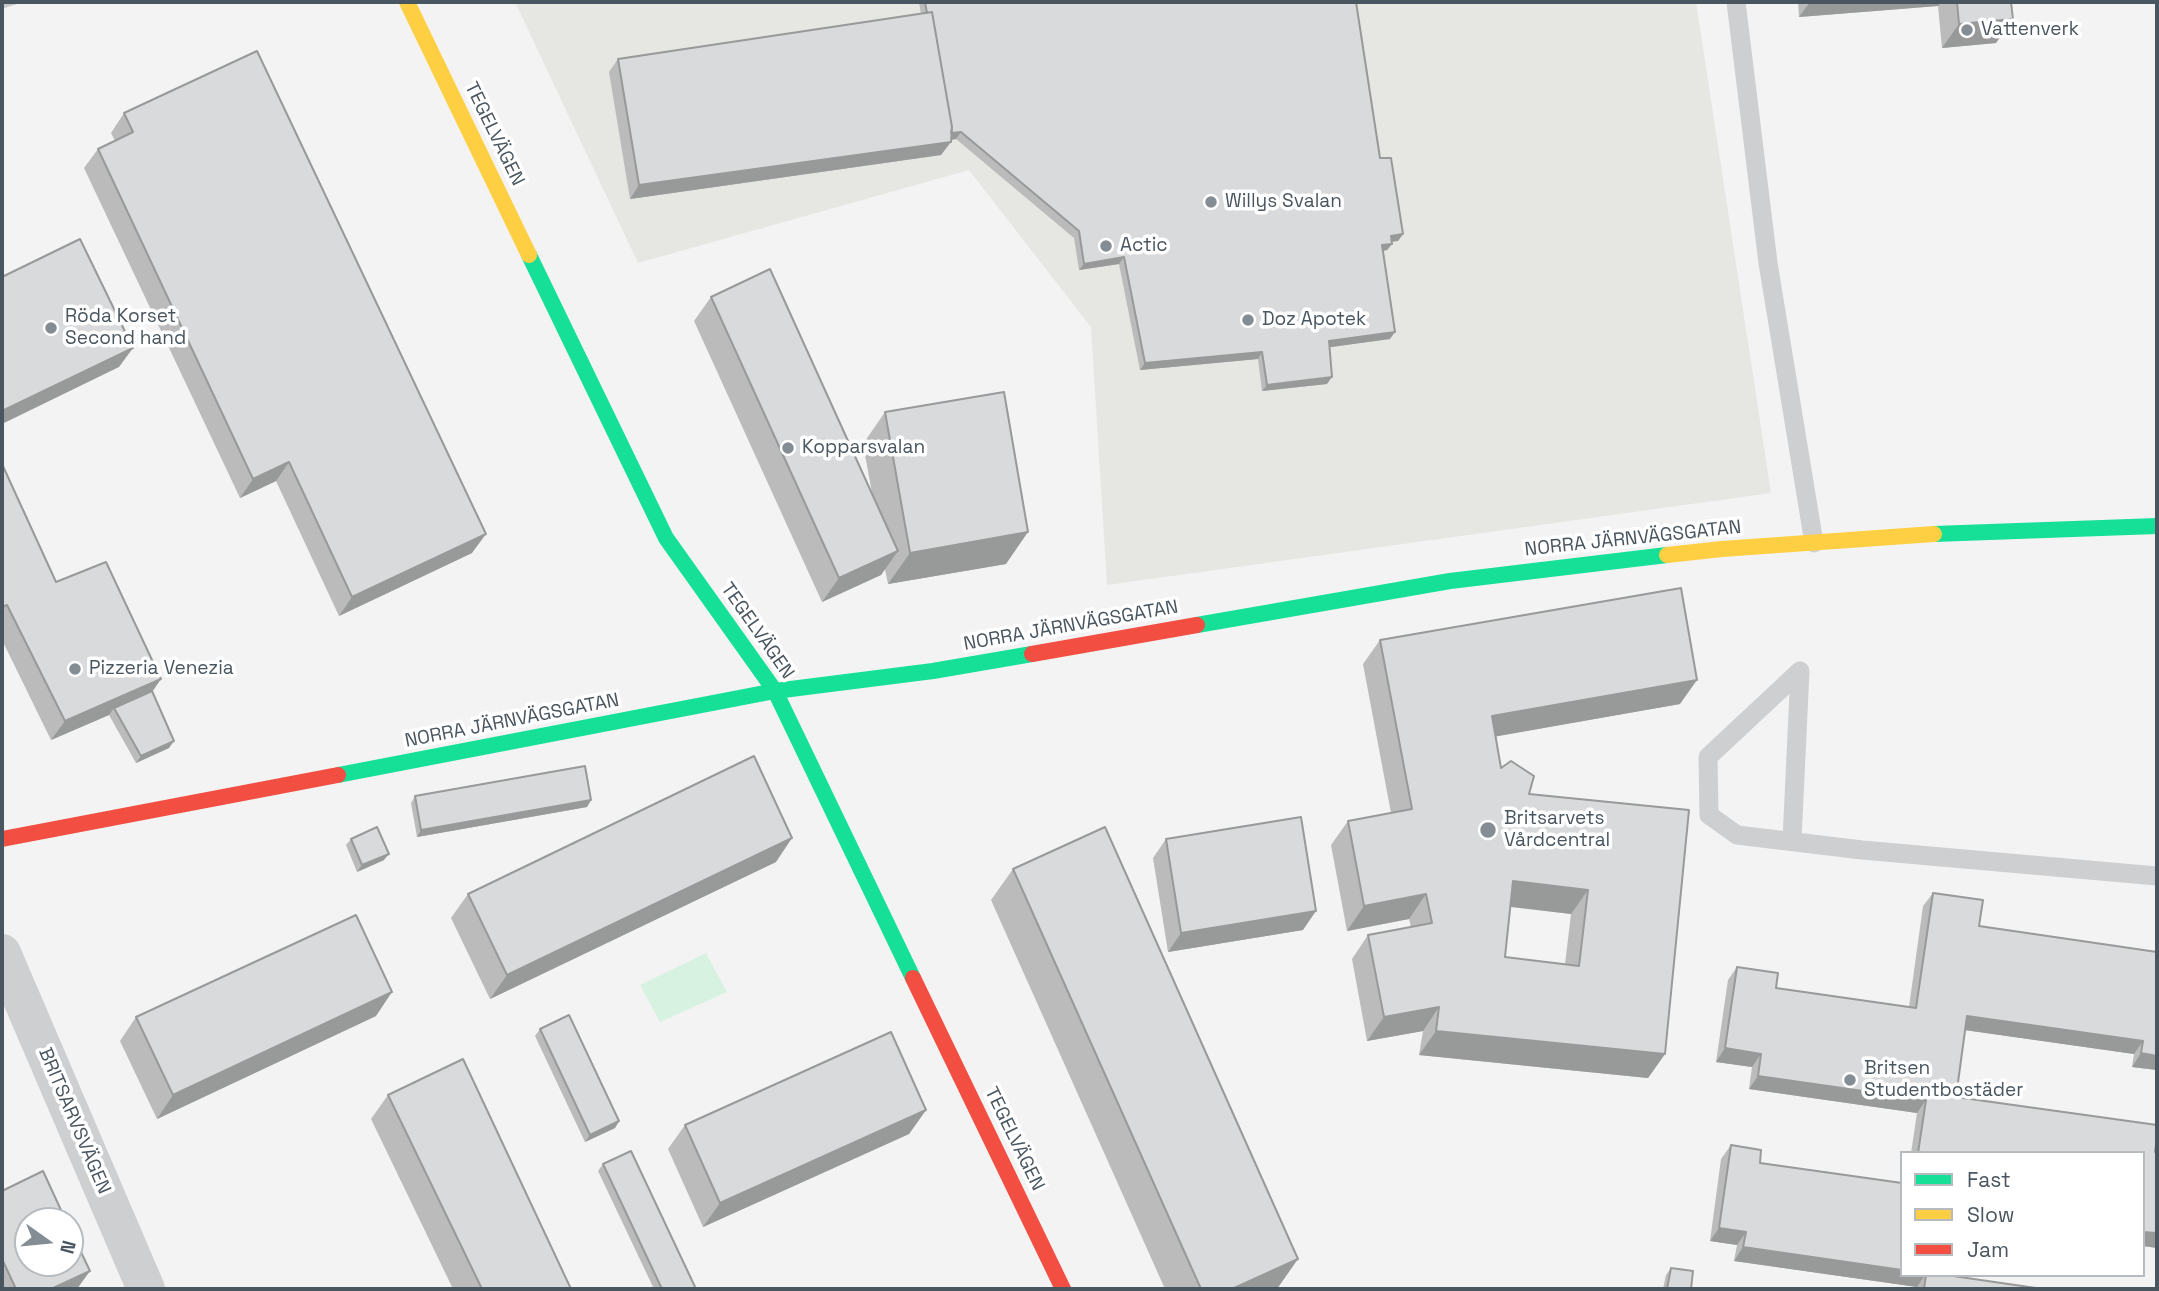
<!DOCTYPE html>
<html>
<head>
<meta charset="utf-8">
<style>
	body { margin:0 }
	#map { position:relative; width:2159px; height:1291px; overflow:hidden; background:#f3f3f3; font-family:"Space Grotesk",sans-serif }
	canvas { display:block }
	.frame { position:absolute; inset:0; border:4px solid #495660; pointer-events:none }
	.legend { position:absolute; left:1900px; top:1151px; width:245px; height:126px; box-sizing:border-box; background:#fff; border:2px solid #b6bbbf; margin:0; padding:9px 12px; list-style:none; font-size:21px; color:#495660 }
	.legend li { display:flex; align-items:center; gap:14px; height:35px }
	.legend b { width:35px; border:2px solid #b6bbbf }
	.north { position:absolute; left:14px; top:1207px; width:70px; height:70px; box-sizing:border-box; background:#fff; border:2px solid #b6bbbf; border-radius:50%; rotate:105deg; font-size:19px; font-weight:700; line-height:28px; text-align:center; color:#495660 }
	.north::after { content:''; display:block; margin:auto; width:24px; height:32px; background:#848d93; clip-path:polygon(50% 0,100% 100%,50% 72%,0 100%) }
</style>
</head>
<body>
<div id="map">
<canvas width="2159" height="1291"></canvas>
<div class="frame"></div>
<ul class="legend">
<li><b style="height:9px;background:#16e098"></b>Fast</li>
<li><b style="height:9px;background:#ffcf43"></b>Slow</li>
<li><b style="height:9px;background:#f24e42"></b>Jam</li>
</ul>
<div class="north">N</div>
</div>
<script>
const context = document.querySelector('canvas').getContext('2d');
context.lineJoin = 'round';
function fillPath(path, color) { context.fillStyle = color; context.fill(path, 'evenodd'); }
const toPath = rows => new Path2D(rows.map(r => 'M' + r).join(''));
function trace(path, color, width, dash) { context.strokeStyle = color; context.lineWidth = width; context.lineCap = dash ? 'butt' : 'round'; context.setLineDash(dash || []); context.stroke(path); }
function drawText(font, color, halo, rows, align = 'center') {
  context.font = font + ' "Space Grotesk",sans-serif'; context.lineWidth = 7; context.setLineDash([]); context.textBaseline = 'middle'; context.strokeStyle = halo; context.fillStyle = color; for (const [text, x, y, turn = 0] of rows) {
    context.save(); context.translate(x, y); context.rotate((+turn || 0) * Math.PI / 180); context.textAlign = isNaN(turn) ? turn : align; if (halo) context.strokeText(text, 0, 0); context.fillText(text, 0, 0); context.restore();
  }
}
fillPath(toPath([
	[515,2,1696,2,1771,493,1107,585,1091,327,969,170,638,263]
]), '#e6e6e2');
fillPath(toPath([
	[706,953,727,992,660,1022,640,985]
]), '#d8f2e1');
trace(toPath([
	[1736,2,1768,263,1814,543],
	[1800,671,1708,757,1709,815,1737,835,1862,850,2157,876],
	[1792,840,1800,671]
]), '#cdcfd1', 19);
trace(toPath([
	[2,953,146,1289]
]), '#cdcfd1', 38);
trace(toPath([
	[529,255,666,538,775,691,913,978],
	[1934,534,2157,526],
	[1197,625,1450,581,1667,555],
	[338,775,775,691,933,671,1032,654]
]), '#16e098', 16);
trace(toPath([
	[407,2,529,255],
	[1667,555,1722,549,1934,534]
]), '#ffcf43', 16);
trace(toPath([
	[1032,654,1197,625],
	[2,839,338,775],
	[913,978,1063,1289]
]), '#f24e42', 16);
trace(toPath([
	[2,6,15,2]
]), '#c8c9cb', 5);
fillPath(toPath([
	[919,2,1356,2,1380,158,1403,234,1398,241,1392,242,1392,244,1387,250,1382,251,1390,339,1330,347,1327,384,1262,391,1258,359,1140,370,1119,264,1079,270,1074,238,956,139,951,140,941,155,630,199,609,72,618,59,921,14],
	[1798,2,2011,2,1996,43,1942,48,1938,6,1799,17],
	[124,113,472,553,339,616,276,481,240,498,84,168,98,149,115,141,111,133],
	[711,297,872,493,863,444,885,412,1006,564,888,584,885,569,881,575,822,602,694,321],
	[2,464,56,582,152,691,169,748,136,763,109,715,51,740,2,640],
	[1380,640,1680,704,1496,736,1501,768,1529,794,1689,810,1665,1054,1648,1078,1419,1055,1423,1031,1367,1041,1352,959,1368,935,1411,927,1409,919,1347,931,1331,845,1348,821,1391,813,1363,664],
	[1510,907,1571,914,1565,964,1505,957],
	[415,796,591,800,587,807,417,837,411,803],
	[351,839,384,860,357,872,346,845],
	[1166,839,1303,930,1168,952,1153,858],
	[776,862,490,999,451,918,468,894],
	[1013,869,1277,1289,1165,1289,991,900],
	[1933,893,1979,926,2157,979,2157,1070,2132,1067,2134,1054,1965,1030,1956,1097,2155,1152,2157,1248,2143,1246,2143,1153,1911,1153,1917,1113,1749,1089,1752,1067,1716,1062,1728,980,1737,967,1776,988,1909,1007,1923,906],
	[376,1016,157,1119,120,1041,136,1017],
	[540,1029,619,1121,615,1128,585,1142,535,1036],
	[388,1095,571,1289,453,1289,371,1119],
	[926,1110,909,1134,703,1227,668,1149,685,1125],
	[1731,1145,1760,1163,1902,1275,1946,1275,2043,1289,1917,1289,1917,1287,1734,1261,1737,1245,1710,1241,1721,1159],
	[603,1164,696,1289,654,1289,598,1171],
	[2,1191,77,1289,2,1289],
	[1671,1268,1691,1289,1663,1289,1666,1275]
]), '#bbbbbc');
fillPath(toPath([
	[1810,2,1941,2,1938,6,1799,17],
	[2013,19,1996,43,1942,48,1959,24],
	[961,132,956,139,942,141,947,134],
	[951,142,941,155,630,199,639,185],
	[1403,234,1398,241,1386,242,1391,236],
	[1392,244,1387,250,1377,252,1382,245],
	[1124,257,1119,264,1079,270,1084,264],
	[1395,332,1390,339,1324,348,1329,341],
	[133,348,119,367,2,424,2,411],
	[1262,352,1258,359,1140,370,1145,363],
	[1332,377,1327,384,1262,391,1267,385],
	[289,462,276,481,240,498,253,479],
	[1028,532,1006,564,888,584,910,553],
	[486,534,472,553,339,616,352,597],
	[898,551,881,575,822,602,839,578],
	[161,679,148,698,114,708,109,715,51,740,65,721],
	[1697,680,1680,704,1476,740,1492,716],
	[174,741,169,748,136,763,141,756],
	[591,800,587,807,417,837,421,830],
	[792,838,776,862,490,999,507,975],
	[389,854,384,860,357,872,362,865],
	[1513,881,1588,890,1571,914,1497,905],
	[1426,894,1409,919,1347,931,1364,906],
	[1316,911,1303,930,1168,952,1181,933],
	[392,992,376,1016,157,1119,173,1095],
	[1439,1007,1423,1031,1367,1041,1384,1017],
	[1967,1016,2143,1041,2134,1054,1957,1029],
	[1436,1031,1665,1054,1648,1078,1419,1055],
	[1725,1048,1761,1054,1752,1067,1716,1062],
	[2141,1053,2157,1056,2157,1070,2132,1067],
	[1758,1076,1926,1100,1917,1113,1749,1089],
	[926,1110,909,1134,703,1227,720,1203],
	[619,1121,615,1128,585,1142,590,1135],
	[1719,1228,1746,1232,1737,1245,1710,1241],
	[2143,1232,2157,1233,2157,1248,2143,1246],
	[1743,1247,1902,1270,1902,1275,1925,1275,1917,1287,1734,1261],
	[1298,1259,1277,1289,1232,1289],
	[90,1271,77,1289,51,1289]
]), '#989999');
const building = toPath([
	[925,2,1356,2,1380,158,1391,158,1403,234,1391,236,1392,244,1382,245,1395,332,1329,341,1332,377,1267,385,1262,352,1145,363,1124,257,1084,264,1079,231,961,132,951,133,952,127,932,12,927,13,925,2],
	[1957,2,2011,2,2013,19,1959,24,1957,2],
	[932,12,952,127,951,142,639,185,618,59,932,12],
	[257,51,486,534,352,597,289,462,253,479,98,149,133,132,124,113,257,51],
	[80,239,133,348,2,411,2,277,80,239],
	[770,269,898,551,839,578,711,297,770,269],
	[1004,392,1028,532,910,553,885,412,1004,392],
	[2,464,56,582,106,562,161,679,65,721,7,605,2,607,2,464],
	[1681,588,1697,680,1492,716,1501,768,1511,761,1534,776,1529,794,1689,810,1665,1054,1436,1031,1439,1007,1384,1017,1368,935,1432,923,1426,894,1364,906,1348,821,1412,809,1380,640,1681,588],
	[1513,881,1588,890,1579,966,1505,957,1513,881],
	[152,691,174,741,141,756,114,708,152,691],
	[754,756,792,838,507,975,468,894,754,756],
	[585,766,591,800,421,830,415,796,585,766],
	[1301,817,1316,911,1181,933,1166,839,1301,817],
	[377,827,389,854,362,865,351,839,377,827],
	[1105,827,1298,1259,1232,1289,1201,1289,1013,869,1105,827],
	[1933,893,1983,900,1979,926,2157,952,2157,1056,2141,1053,2143,1041,1967,1016,1956,1097,2157,1125,2157,1138,2155,1152,2157,1152,2157,1233,2143,1232,2143,1153,1918,1153,1926,1100,1758,1076,1761,1054,1725,1048,1737,967,1778,973,1776,988,1916,1008,1933,893],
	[356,915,392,992,173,1095,136,1017,356,915],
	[569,1015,619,1121,590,1135,540,1029,569,1015],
	[891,1032,926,1110,720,1203,685,1125,891,1032],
	[463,1059,571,1289,482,1289,388,1095,463,1059],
	[1731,1145,1761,1150,1760,1163,1902,1183,1902,1270,1743,1247,1746,1232,1719,1228,1731,1145],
	[631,1151,696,1289,662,1289,603,1164,631,1151],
	[43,1171,66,1221,28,1221,28,1263,70,1263,70,1229,90,1271,51,1289,16,1289,2,1259,2,1191,43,1171],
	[1671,1268,1693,1271,1691,1289,1667,1289,1671,1268],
	[1926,1275,1946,1275,2043,1289,1924,1289,1926,1275]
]);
fillPath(building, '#d9dadb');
trace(building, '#989999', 2);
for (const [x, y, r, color] of [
	[1967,30,7,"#848d93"],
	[1211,202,7,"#848d93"],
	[1106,246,7,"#848d93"],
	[1248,320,7,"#848d93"],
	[51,328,7,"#848d93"],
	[788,448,7,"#848d93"],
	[75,669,7,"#848d93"],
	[1488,830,9,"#848d93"],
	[1850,1080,7,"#848d93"]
]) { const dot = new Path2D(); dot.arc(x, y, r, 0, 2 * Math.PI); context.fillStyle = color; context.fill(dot); trace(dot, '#fff', 2.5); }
drawText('19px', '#495660', '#fff', [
	["Vattenverk",1981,30],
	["Willys Svalan",1225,202],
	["Actic",1120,246],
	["Röda Korset",65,317],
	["Second hand",65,339],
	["Doz Apotek",1262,320],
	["Kopparsvalan",802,448],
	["Pizzeria Venezia",89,669],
	["Britsarvets",1504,819],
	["Vårdcentral",1504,841],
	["Britsen",1864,1069],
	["Studentbostäder",1864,1091]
], 'left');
drawText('19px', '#495660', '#fff', [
	["TEGELVÄGEN",494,134,64],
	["NORRA JÄRNVÄGSGATAN",1633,539,-6],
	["NORRA JÄRNVÄGSGATAN",1071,626,-10],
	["TEGELVÄGEN",757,631,55],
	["NORRA JÄRNVÄGSGATAN",512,721,-11],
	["BRITSARVSVÄGEN",74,1121,67],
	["TEGELVÄGEN",1014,1139,64]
]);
</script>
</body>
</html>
